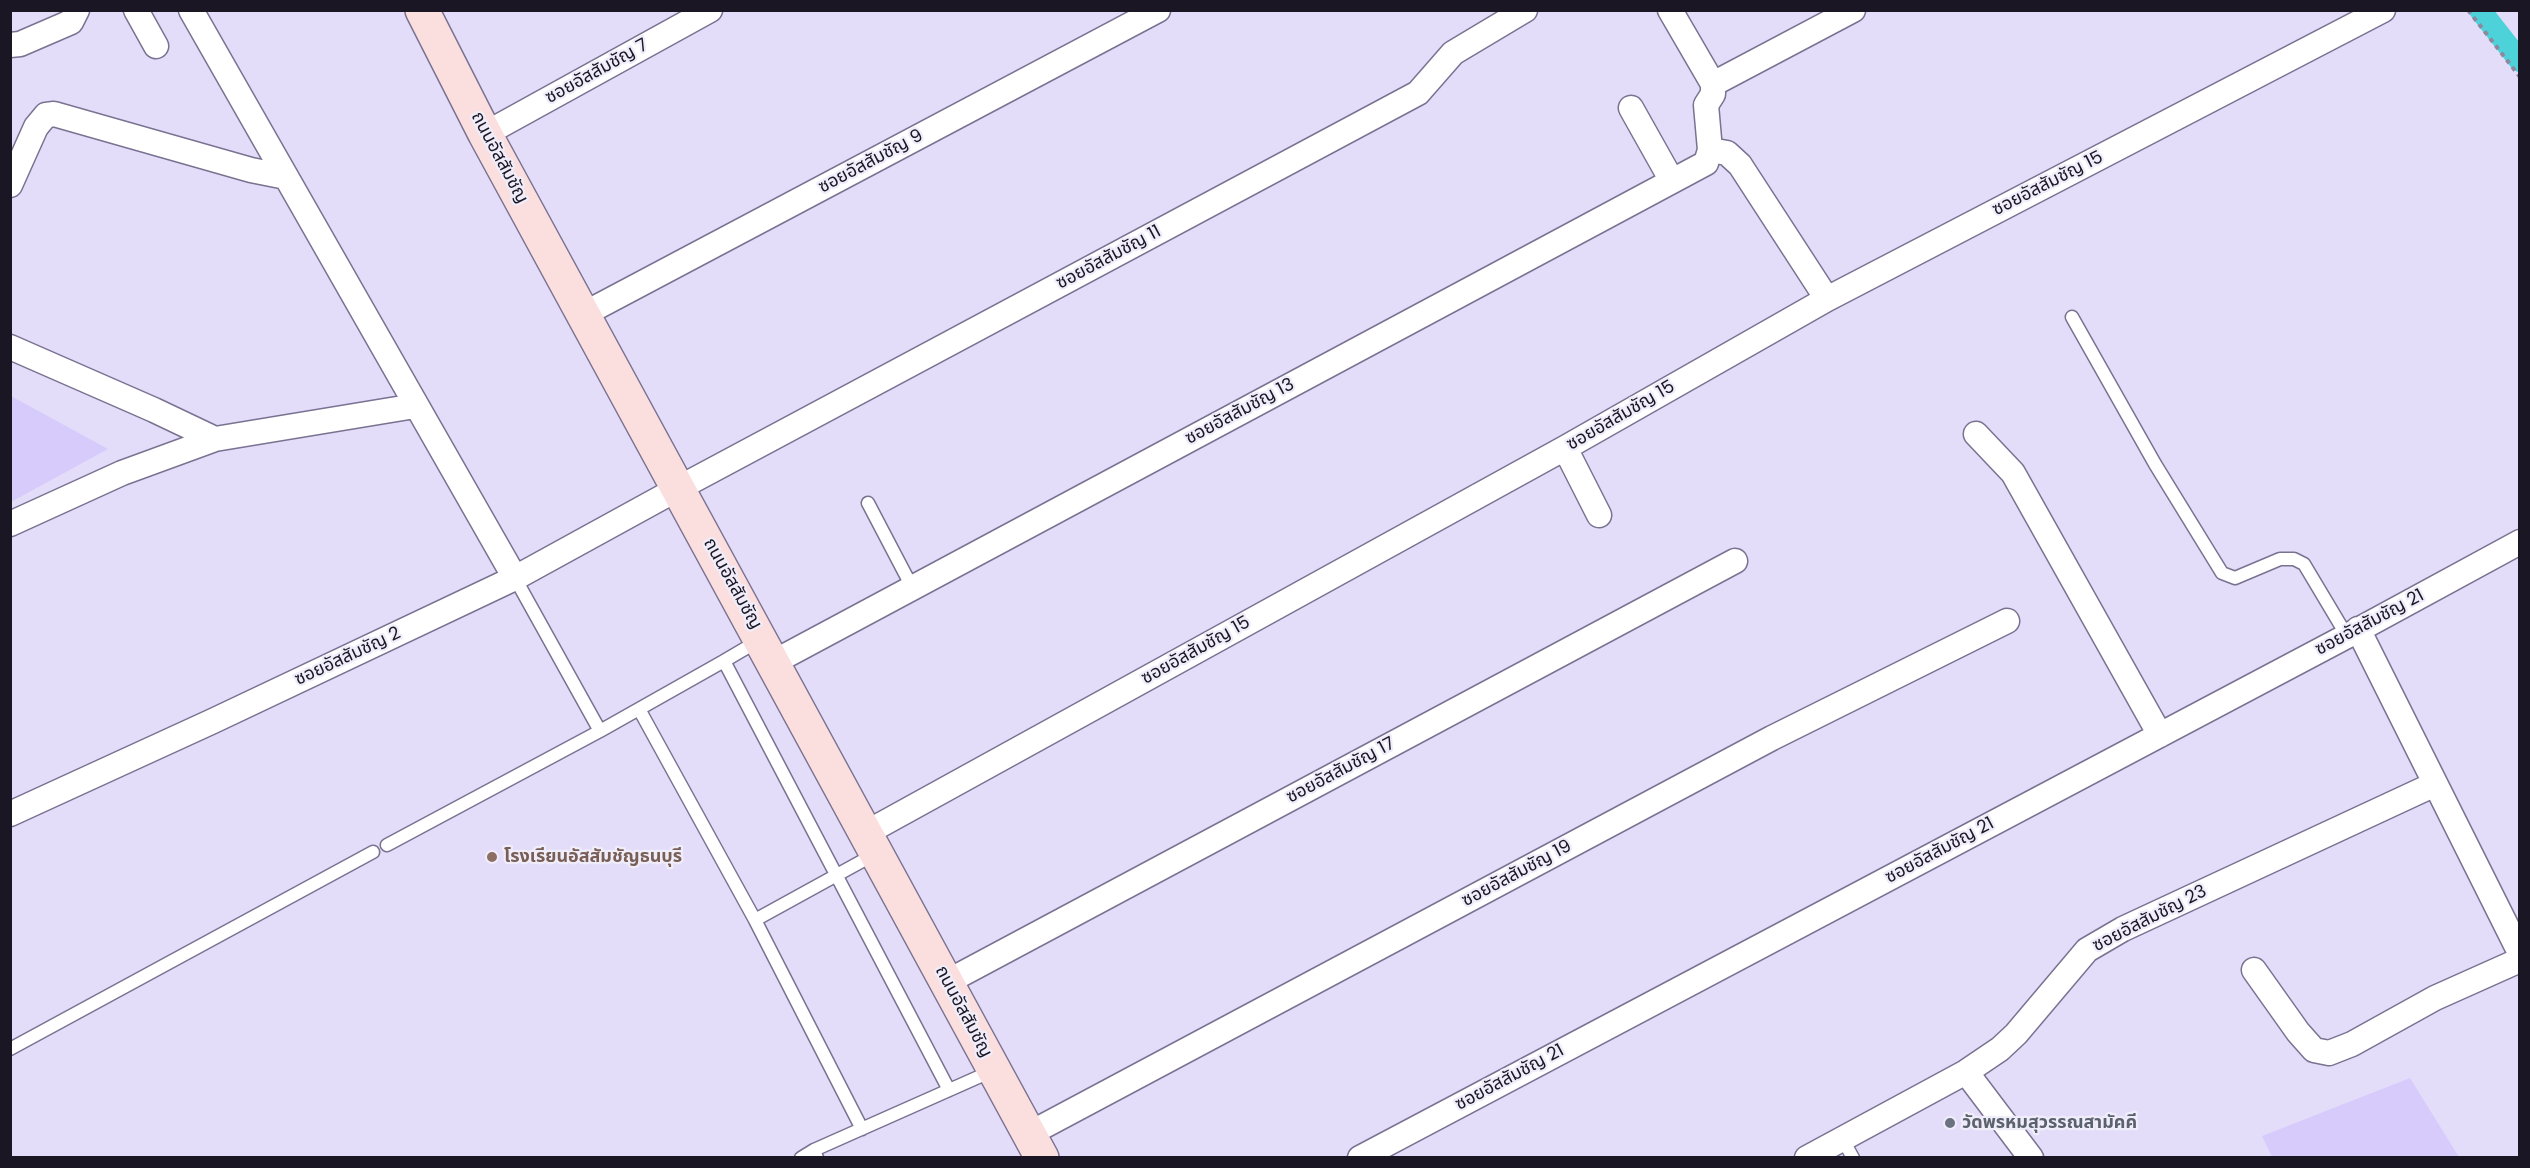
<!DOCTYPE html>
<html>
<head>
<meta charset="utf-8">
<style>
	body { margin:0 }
	#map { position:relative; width:2530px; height:1168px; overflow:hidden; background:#e4ddfa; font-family:Poppins,sans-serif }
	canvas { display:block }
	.frame { position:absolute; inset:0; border:12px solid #1a1623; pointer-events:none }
</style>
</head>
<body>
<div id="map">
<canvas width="2530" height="1168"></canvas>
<div class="frame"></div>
</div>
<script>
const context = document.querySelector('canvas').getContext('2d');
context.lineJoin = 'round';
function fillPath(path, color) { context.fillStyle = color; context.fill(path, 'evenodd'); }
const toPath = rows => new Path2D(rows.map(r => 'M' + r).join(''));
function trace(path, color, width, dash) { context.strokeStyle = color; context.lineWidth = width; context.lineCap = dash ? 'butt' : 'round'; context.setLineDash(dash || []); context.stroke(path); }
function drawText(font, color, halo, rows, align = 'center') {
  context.font = font + ' Poppins,"Noto Sans Thai",sans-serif'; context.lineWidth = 4.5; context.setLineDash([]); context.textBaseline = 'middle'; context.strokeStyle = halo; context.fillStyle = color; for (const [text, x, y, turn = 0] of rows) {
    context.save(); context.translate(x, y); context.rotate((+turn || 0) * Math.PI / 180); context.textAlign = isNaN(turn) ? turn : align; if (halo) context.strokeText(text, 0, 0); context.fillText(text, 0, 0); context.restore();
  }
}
fillPath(toPath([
	[11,396,108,449,11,502],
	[2410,1078,2459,1157,2272,1157,2262,1136]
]), '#d7cbfb');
trace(toPath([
	[2480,10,2520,61]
]), '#4dd2da', 22);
const lane = toPath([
	[2072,317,2155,464,2222,573,2235,578,2280,559,2294,559,2304,564,2347,636],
	[868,503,912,587],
	[515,578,600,731],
	[724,661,758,641],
	[639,709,755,920,862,1129],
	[387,845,600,731,724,661,949,1090],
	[755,920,875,854],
	[10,1049,373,852],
	[1842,1138,1853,1158],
	[801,1158,814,1150],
	[817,1158,814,1150,992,1071]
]);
const street = toPath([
	[136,10,156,46],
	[191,10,515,578],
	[10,45,20,44,71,22,77,10],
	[1713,84,1853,10],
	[1631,108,1672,181],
	[485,134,710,10],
	[1710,150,1727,153,1740,165,1827,299],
	[10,185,36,127,46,115,54,114,251,170,286,177],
	[584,314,1158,10],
	[10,347,154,410,215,439],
	[1976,434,2013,473,2160,735],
	[1565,448,1599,515],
	[10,524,122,473,215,439,415,406],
	[2358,629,2520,953],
	[774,662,1706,163,1710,150,1706,105,1713,94,1713,84,1670,10],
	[10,814,213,721,515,578,679,488,1418,93,1453,53,1525,10],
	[866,833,1565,448,1827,299,2383,10],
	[2254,970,2298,1032,2314,1050,2329,1053,2352,1044,2435,998,2520,960],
	[947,982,1735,561],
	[1966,1072,2031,1158],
	[1029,1134,1772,738,2007,621],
	[1360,1158,2347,636,2520,542],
	[1807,1158,1966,1072,2000,1049,2016,1034,2087,950,2123,929,2435,784]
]);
const secondary = toPath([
	[422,10,485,134,1042,1158]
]);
trace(lane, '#7a7291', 15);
trace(street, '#7a7291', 27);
trace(secondary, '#7a7291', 36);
trace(toPath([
	[2468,10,2520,77]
]), '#8e889e', 4, [4.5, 4.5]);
trace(lane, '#fff', 12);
trace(street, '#fff', 24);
trace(secondary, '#fbdfde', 33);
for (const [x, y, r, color] of [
	[492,857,6,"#8d6e63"],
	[1950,1123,6,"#6b7280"]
]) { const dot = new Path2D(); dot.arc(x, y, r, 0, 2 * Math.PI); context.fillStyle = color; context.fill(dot); trace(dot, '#f0edfb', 2); }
drawText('18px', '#1a1623', '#f0edfb', [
	["ซอยอัสสัมชัญ 7",597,72,-29],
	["ถนนอัสสัมชัญ",499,158,62],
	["ซอยอัสสัมชัญ 9",871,162,-28],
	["ซอยอัสสัมชัญ 15",2048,184,-27],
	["ซอยอัสสัมชัญ 11",1109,258,-28],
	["ซอยอัสสัมชัญ 13",1240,412,-28],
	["ซอยอัสสัมชัญ 15",1621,416,-30],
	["ถนนอัสสัมชัญ",732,584,61],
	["ซอยอัสสัมชัญ 21",2370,623,-28],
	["ซอยอัสสัมชัญ 15",1196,651,-29],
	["ซอยอัสสัมชัญ 2",348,657,-25],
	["ซอยอัสสัมชัญ 17",1341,771,-28],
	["ซอยอัสสัมชัญ 21",1940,851,-28],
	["ซอยอัสสัมชัญ 19",1517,874,-28],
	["ซอยอัสสัมชัญ 23",2150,919,-27],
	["ถนนอัสสัมชัญ",963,1012,62],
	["ซอยอัสสัมชัญ 21",1510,1078,-28]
]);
drawText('bold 18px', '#785e54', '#f0edfb', [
	["โรงเรียนอัสสัมชัญธนบุรี",504,857]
], 'left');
drawText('bold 18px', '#5b616d', '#f0edfb', [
	["วัดพรหมสุวรรณสามัคคี",1962,1123]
], 'left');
</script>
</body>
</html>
